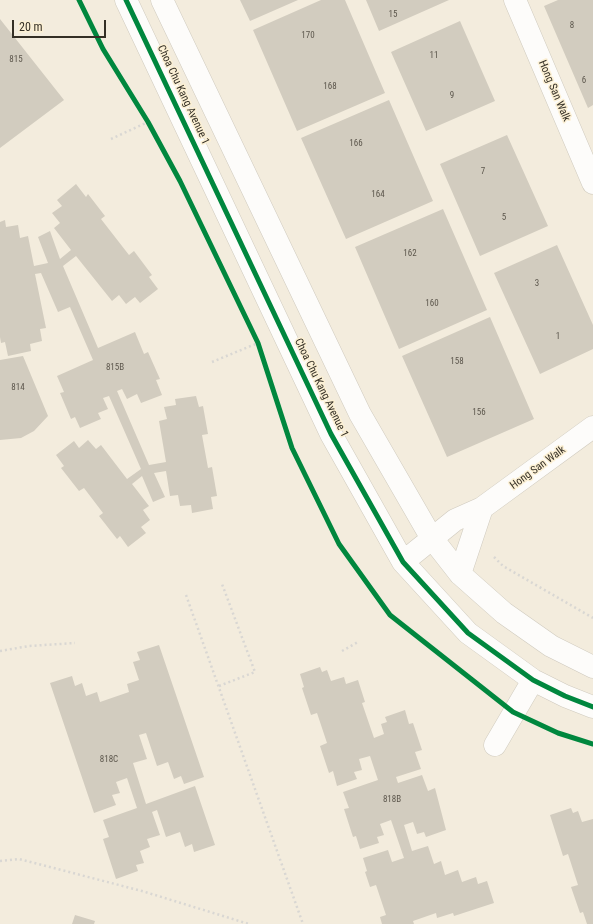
<!DOCTYPE html>
<html>
<head>
<meta charset="utf-8">
<style>
	body { margin:0 }
	#map { position:relative; width:593px; height:924px; overflow:hidden; background:#f3ecdd; font-family:"Roboto Condensed",sans-serif }
	canvas { display:block }
	.scale { position:absolute; left:12px; top:20px; width:94px; height:18px; box-sizing:border-box; border:2px solid #342f25; border-top:0; padding-left:5px; font-size:12px; line-height:14px; white-space:nowrap; color:#342f25; -webkit-text-stroke:3px #fcf0d4; paint-order:stroke }
</style>
</head>
<body>
<div id="map">
<canvas width="593" height="924"></canvas>
<div class="scale">20 m</div>
</div>
<script>
const context = document.querySelector('canvas').getContext('2d');
context.lineJoin = 'round';
function fillPath(path, color) { context.fillStyle = color; context.fill(path, 'evenodd'); }
const toPath = rows => new Path2D(rows.map(r => 'M' + r).join(''));
function trace(path, color, width, dash) { context.strokeStyle = color; context.lineWidth = width; context.lineCap = dash ? 'butt' : 'round'; context.setLineDash(dash || []); context.stroke(path); }
function drawText(font, color, halo, rows, align = 'center') {
  context.font = font + ' "Roboto Condensed",sans-serif'; context.lineWidth = 3; context.setLineDash([]); context.textBaseline = 'middle'; context.strokeStyle = halo; context.fillStyle = color; for (const [text, x, y, turn = 0] of rows) {
    context.save(); context.translate(x, y); context.rotate((+turn || 0) * Math.PI / 180); context.textAlign = isNaN(turn) ? turn : align; if (halo) context.strokeText(text, 0, 0); context.fillText(text, 0, 0); context.restore();
  }
}
fillPath(toPath([
	[240,0,298,0,250,21],
	[321,0,345,0,385,93,297,131,253,30],
	[366,0,449,0,379,31],
	[558,0,593,0,593,105,588,108,544,6],
	[0,19,64,100,0,148],
	[460,21,495,101,426,131,391,52],
	[389,100,433,201,346,239,301,138],
	[507,135,548,226,480,256,440,164],
	[76,184,86,197,88,194,105,216,101,219,129,255,134,251,152,275,149,277,158,289,140,303,135,297,126,304,119,295,112,301,76,256,63,266,98,348,135,332,144,354,148,352,160,379,156,380,162,395,141,403,137,394,127,399,122,389,117,391,149,465,166,462,159,421,167,419,164,407,176,405,175,399,196,396,199,407,203,406,208,434,202,435,208,468,212,467,217,496,211,497,213,509,192,513,191,505,180,506,178,495,170,496,166,471,154,473,165,497,153,502,142,476,132,484,149,506,143,510,150,520,141,527,146,533,128,547,120,536,117,539,99,516,103,513,84,488,79,491,61,468,64,466,56,455,74,441,79,448,88,440,96,449,101,445,127,479,141,469,109,396,103,398,108,409,98,413,101,419,80,428,75,417,71,419,60,393,64,392,57,376,93,360,70,307,58,312,41,273,35,274,46,328,40,329,42,341,30,344,31,351,8,356,5,342,1,343,0,337,0,222,5,220,6,227,18,225,20,238,28,236,34,266,48,263,38,237,50,231,60,259,71,250,54,228,60,223,52,213,62,206,57,200],
	[443,209,487,310,399,349,355,247],
	[557,245,593,325,593,349,540,374,494,273],
	[490,317,534,419,447,457,402,356],
	[23,356,48,416,34,431,21,438,0,440,0,360],
	[159,645,204,777,184,784,181,776,174,779,168,762,157,766,146,733,139,735,147,759,133,763,146,804,195,786,215,845,194,852,192,844,185,847,180,832,166,837,157,810,152,812,160,835,147,839,150,847,140,851,144,863,136,865,138,871,116,879,103,839,109,837,103,820,137,808,127,778,116,782,120,793,112,795,116,805,94,813,50,683,72,676,75,686,82,683,86,696,97,692,100,702,129,692,127,684,139,680,133,662,140,660,137,652],
	[320,667,322,672,327,670,331,681,344,677,346,684,358,680,365,702,362,703,374,738,384,734,381,724,387,722,385,717,405,710,409,724,413,723,422,750,415,752,421,769,396,777,398,783,422,775,428,791,435,788,446,830,426,837,424,832,417,834,413,822,404,825,412,851,428,846,434,864,441,861,445,875,458,870,462,882,476,877,478,884,487,881,494,903,454,916,453,913,437,918,436,913,413,921,414,924,382,924,380,917,386,915,376,885,370,887,365,872,367,871,363,858,388,850,392,862,404,858,391,820,380,824,384,835,377,837,379,843,360,849,356,836,353,837,344,809,349,808,343,792,378,780,370,756,359,759,362,770,354,772,357,779,337,786,333,771,329,773,320,746,327,743,317,713,311,715,302,688,304,687,300,674],
	[571,808,573,813,578,811,582,822,593,819,593,924,587,924,583,912,580,913,571,887,578,885,568,854,563,856,550,815],
	[75,915,95,921,94,924,72,924]
]), '#d2ccbf');
const minor = toPath([
	[126,0,331,434,403,562,468,633,533,680,565,696,593,707],
	[162,0,360,414,431,537,460,574,504,613,551,646,593,667],
	[515,0,593,183],
	[403,562,455,520,482,508,593,427],
	[460,574,482,508],
	[495,745,533,680]
]);
trace(minor, '#cfcabe', 23);
trace(toPath([
	[111,139,148,122],
	[212,362,258,343],
	[494,557,503,566,593,618],
	[186,595,303,924],
	[0,651,29,646,75,643],
	[342,651,358,642],
	[219,686,255,672,222,584],
	[0,861,19,859,142,891,249,924]
]), '#d9d7d3', 2.5, [2, 3]);
trace(minor, '#fdfcfa', 22);
trace(toPath([
	[79,0,103,49,148,122,180,181,258,343,292,448,339,544,390,615,513,712,558,733,593,744],
	[126,0,331,434,403,562,468,633,533,680,565,696,593,707]
]), '#00873e', 5);
drawText('9px', '#5c564c', null, [
	["15",393,15],
	["8",572,26],
	["170",308,36],
	["11",434,56],
	["815",16,60],
	["6",584,81],
	["168",330,87],
	["9",452,96],
	["166",356,144],
	["7",483,172],
	["164",378,195],
	["5",504,218],
	["162",410,254],
	["3",537,284],
	["160",432,304],
	["1",558,337],
	["158",457,362],
	["815B",115,368],
	["814",18,388],
	["156",479,413],
	["818C",109,760],
	["818B",392,800]
]);
drawText('11px', '#342f25', '#fcf0d4', [
	["Hong San Walk",554,91,67],
	["Choa Chu Kang Avenue 1",183,95,65],
	["Choa Chu Kang Avenue 1",321,388,64],
	["Hong San Walk",538,468,-36]
]);
</script>
</body>
</html>
